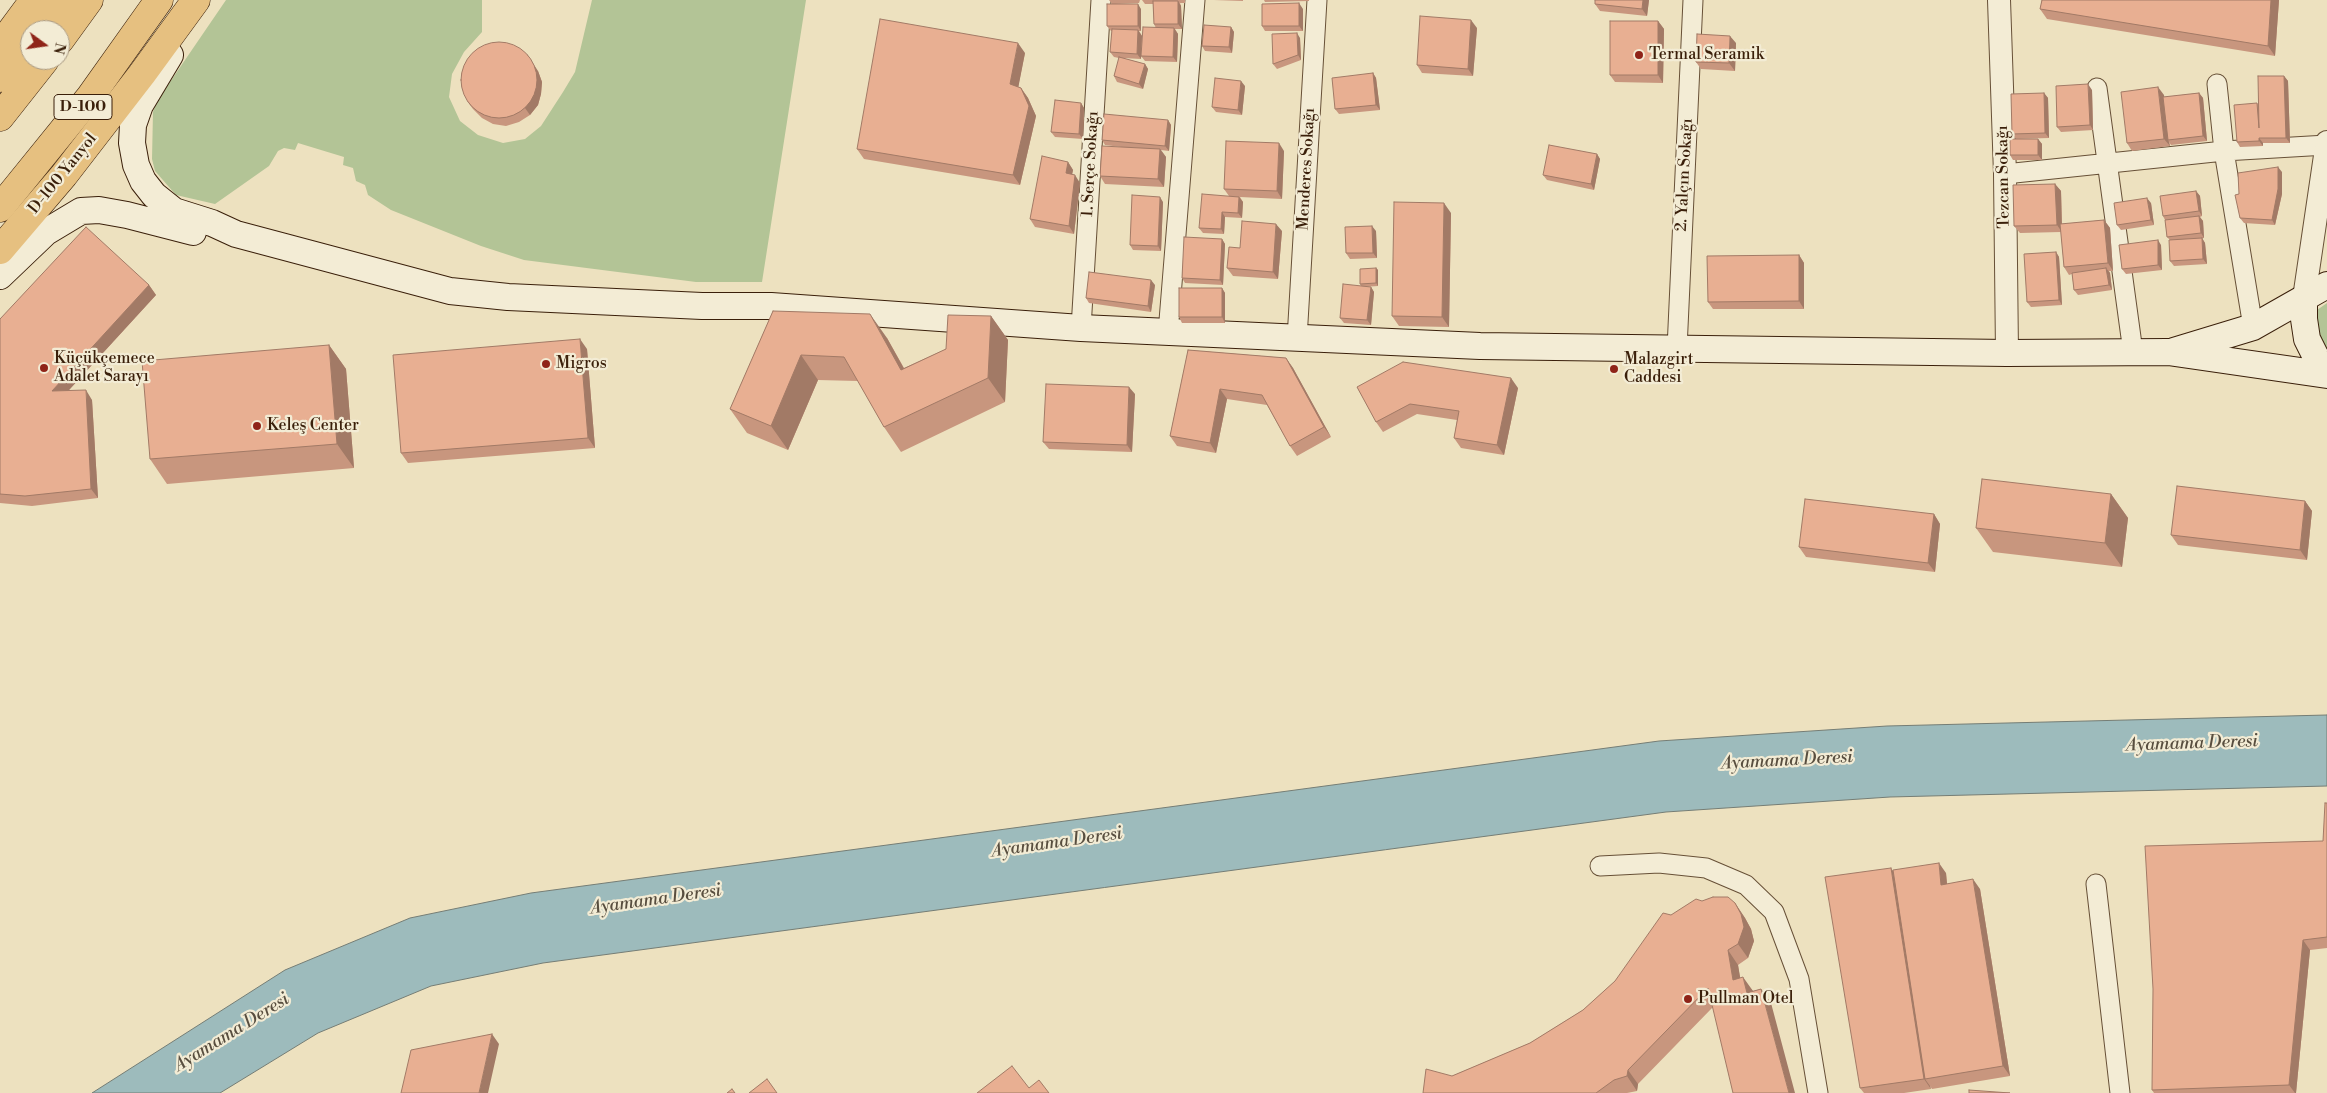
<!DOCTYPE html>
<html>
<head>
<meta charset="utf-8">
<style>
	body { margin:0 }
	#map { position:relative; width:2327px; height:1093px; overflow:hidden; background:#ede1bf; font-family:"Libre Bodoni",serif }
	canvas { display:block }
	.north { position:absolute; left:20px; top:20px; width:50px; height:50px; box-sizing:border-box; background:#f3ecd5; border:1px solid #a99a84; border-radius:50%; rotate:104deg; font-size:14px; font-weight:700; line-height:20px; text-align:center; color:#3a1f0a }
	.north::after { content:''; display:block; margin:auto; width:18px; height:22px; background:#8f2418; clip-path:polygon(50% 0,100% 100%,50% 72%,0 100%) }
</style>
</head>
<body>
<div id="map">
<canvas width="2327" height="1093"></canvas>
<div class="north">N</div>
</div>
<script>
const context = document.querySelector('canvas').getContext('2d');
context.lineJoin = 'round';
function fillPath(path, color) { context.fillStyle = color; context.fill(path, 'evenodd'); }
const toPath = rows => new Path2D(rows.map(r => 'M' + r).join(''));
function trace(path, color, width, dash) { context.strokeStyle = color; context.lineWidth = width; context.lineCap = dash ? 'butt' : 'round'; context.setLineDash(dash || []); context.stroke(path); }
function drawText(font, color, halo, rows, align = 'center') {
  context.font = font + ' "Libre Bodoni",serif'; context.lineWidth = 4.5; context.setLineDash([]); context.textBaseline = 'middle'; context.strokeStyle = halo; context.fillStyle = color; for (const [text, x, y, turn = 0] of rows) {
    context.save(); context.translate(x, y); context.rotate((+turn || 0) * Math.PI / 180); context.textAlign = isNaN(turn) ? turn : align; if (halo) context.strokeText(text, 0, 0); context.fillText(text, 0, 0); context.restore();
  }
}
fillPath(toPath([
	[226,0,482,0,482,32,464,52,452,74,449,97,460,121,478,135,503,143,525,139,541,126,563,92,575,72,592,0,806,0,762,282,696,282,524,260,481,246,391,210,368,195,365,185,356,181,353,168,343,165,344,157,298,143,295,150,284,148,278,151,269,166,215,204,176,195,155,171,152,159,153,112,157,101],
	[2327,303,2327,350,2312,337,2317,310]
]), '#b3c496');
const water = toPath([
	[2327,715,2327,786,1890,797,1666,812,543,963,431,986,318,1033,220,1093,92,1093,285,970,410,918,531,893,1659,741,1887,726,2327,715]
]);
fillPath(water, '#9dbbbc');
trace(water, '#757d75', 1);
const minor = toPath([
	[2217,84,2224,151,2253,327],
	[2097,88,2133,352],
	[2005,174,2224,151,2327,145],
	[1081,328,1101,0],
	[1168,333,1195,0],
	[1297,339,1317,0],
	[1677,349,1693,0],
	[1600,866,1659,863,1706,868,1746,885,1774,912,1799,979,1818,1093],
	[2096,884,2120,1093]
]);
const tertiary = toPath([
	[1999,0,2005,174,2007,353],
	[2304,298,2327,142]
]);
const secondary = toPath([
	[170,55,140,105,133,125,132,143,136,165,143,181,154,195,174,211,212,223,236,234,450,291,508,297,702,306,771,306,1081,328,1480,346,2007,353,2168,352,2327,375],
	[0,276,46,232,81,211,99,210,127,215,193,232],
	[2304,298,2304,319,2307,339,2316,357,2327,368],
	[2174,351,2253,327,2327,285]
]);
const primary = toPath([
	[0,46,34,0],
	[0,250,64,175,142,74,196,0]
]);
const trunk = toPath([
	[36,30,58,0],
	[60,40,89,0],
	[0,78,30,38],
	[0,117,45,60],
	[0,208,90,97,159,0]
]);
trace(minor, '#675037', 21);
trace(tertiary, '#675037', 24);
trace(secondary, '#3a1f0a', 28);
trace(primary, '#3a1f0a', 29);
trace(trunk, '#3a1f0a', 29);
trace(minor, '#f3ecd5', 19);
trace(tertiary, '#f3ecd5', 22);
trace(secondary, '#f3ecd5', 26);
trace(primary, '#e6c080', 28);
trace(trunk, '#e6c080', 28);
fillPath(toPath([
	[1109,0,1140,0,1139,3,1116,4,1141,9,1141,31,1139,31,1142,36,1141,59,1123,58,1145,64,1148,69,1143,89,1117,82,1114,76,1119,58,1114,57,1110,52,1112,31,1111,31,1107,26,1112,4],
	[1142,0,1185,0,1185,3,1180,3,1181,6,1182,29,1175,29,1178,34,1177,62,1145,61,1141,56,1156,28,1154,24,1153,4,1145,4],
	[1214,0,1243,0,1243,1],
	[1264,0,1309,0,1309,1,1265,2],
	[1649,0,1647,16,1600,11,1595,4],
	[2042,0,2279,0,2275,56,2047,19,2040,9],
	[1303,9,1303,31,1265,31,1262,26],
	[1658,21,1664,29,1663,83,1615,82,1610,75],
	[1231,27,1234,32,1232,53,1205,51,1202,46],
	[1477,28,1473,76,1422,73,1417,65],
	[1300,38,1301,60,1277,69,1273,64],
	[1736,43,1735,71,1701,69,1696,62],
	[1025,53,1018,87,1021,88,1028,98,1036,116,1020,185,864,159,857,149],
	[538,71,542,82,541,94,538,105,530,115,519,122,506,126,493,124,482,118,473,109,467,101],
	[1373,73,1376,78,1380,110,1339,114,1335,109],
	[2284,76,2288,81,2290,143,2263,143,2263,146,2240,147,2237,142,2257,103,2259,106],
	[1245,86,1242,115,1216,112,1212,107],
	[2092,90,2093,130,2061,132,2057,127],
	[2044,93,2048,98,2049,138,2016,139,2012,134],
	[2199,93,2203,98,2207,141,2171,145,2169,142,2170,146,2132,151,2127,143,2164,95,2164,97],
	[1081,103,1084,108,1083,139,1055,137,1051,132],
	[1168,120,1171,125,1169,151,1161,150,1166,157,1164,187,1105,184,1100,176,1121,147,1105,145,1102,140],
	[2038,139,2042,144,2042,160,2013,160,2010,155],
	[1284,151,1282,199,1240,197,1243,202,1242,218,1225,217,1224,234,1203,233,1199,228,1229,196,1224,189],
	[1597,154,1600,159,1594,190,1547,180,1543,175],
	[1068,162,1073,170,1072,174,1080,183,1074,234,1035,227,1030,219],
	[2282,172,2282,194,2275,225,2244,223,2240,218,2239,194],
	[2055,184,2061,191,2062,224,2104,220,2110,228,2113,271,2109,271,2110,273,2112,290,2078,295,2074,290,2072,274,2069,275,2064,267,2061,232,2020,233,2014,226],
	[2196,191,2200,196,2202,216,2200,217,2203,221,2204,238,2195,239,2202,238,2205,243,2207,264,2174,266,2170,261,2170,240,2167,237,2165,220,2163,216],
	[1163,202,1161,251,1133,250,1130,245],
	[2151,203,2154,225,2121,230,2117,225],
	[1451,213,1449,327,1399,326,1392,316],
	[1282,231,1278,279,1233,276,1227,268],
	[1376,231,1377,258,1350,259,1346,253],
	[1222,239,1225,244,1223,285,1185,283,1182,278],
	[2161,245,2162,270,2126,274,2122,269],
	[2056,252,2059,257,2062,305,2031,307,2027,302],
	[1799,255,1804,263,1804,309,1713,309,1708,302],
	[1376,268,1378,270,1378,286,1364,287,1371,287,1374,292,1371,325,1344,323,1340,318,1361,286,1360,284],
	[149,285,156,295,68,391,92,400,98,498,32,506,0,503,0,319],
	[1155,285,1151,312,1089,303,1086,298],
	[1222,288,1225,293,1225,323,1182,323,1179,317],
	[773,311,887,338,904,368,946,349,991,316,1008,340,1005,402,901,452,884,427,858,381,818,380,788,450,747,433,730,409],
	[329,345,346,369,354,468,167,484,150,459],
	[587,349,595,448,408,463,401,453],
	[1188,350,1286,358,1293,368,1331,437,1297,456,1290,446,1267,405,1227,399,1216,453,1177,446,1170,436],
	[1357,387,1518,388,1504,455,1461,448,1454,438,1457,420,1417,414,1383,432,1376,422],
	[1135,394,1132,452,1049,449,1043,442],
	[2111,494,2128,518,2122,567,1993,552,1976,528],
	[2305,501,2312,511,2307,560,2178,545,2171,535],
	[1934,514,1940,524,1935,572,1806,557,1799,547],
	[2327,803,2327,948,2310,950,2296,1093,2154,1093,2152,1090,2323,841],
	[1893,871,1946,873,1947,884,1980,889,2010,1076,1932,1089,1930,1086,1931,1089,1904,1093,1864,1093,1860,1088],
	[1702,901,1735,903,1745,918,1751,929,1754,941,1748,958,1738,965,1740,978,1753,991,1761,989,1771,1003,1712,1008,1638,1084,1637,1091,1627,1093,1423,1093,1452,1076,1530,1043,1583,1010,1615,981,1671,915]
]), '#c8967e');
fillPath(toPath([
	[1643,0,1649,0,1647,16,1642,9],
	[2271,0,2279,0,2275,56,2268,46],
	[1178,1,1181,6,1182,29,1178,24],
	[1299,3,1303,9,1303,31,1299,26],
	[1138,4,1141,9,1141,31,1138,26],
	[1471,20,1477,28,1473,76,1468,69],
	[1658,21,1664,29,1663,83,1658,75],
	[1231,27,1234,32,1232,53,1229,47],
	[1174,28,1178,34,1177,62,1173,57],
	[1138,30,1142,36,1141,59,1137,54],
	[1297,33,1300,38,1301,60,1298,55],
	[1730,36,1736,43,1735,71,1729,63],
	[1018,43,1025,53,1017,94,1010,84],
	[527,54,538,71,542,82,541,94,538,105,530,115,525,108],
	[1145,64,1148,69,1143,89,1139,84],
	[1373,73,1376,78,1380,110,1376,105],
	[2284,76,2288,81,2290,143,2286,138],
	[1241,81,1245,86,1242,115,1238,110],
	[2088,84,2092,90,2093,130,2090,125],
	[2158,87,2164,95,2169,140,2168,140,2169,142,2170,146,2164,139],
	[1021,88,1028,98,1036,116,1020,185,1013,175],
	[2044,93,2048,98,2049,138,2045,133],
	[2199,93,2203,98,2207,141,2203,136],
	[1081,103,1084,108,1083,139,1079,134],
	[1168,120,1171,125,1169,151,1165,146],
	[2259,138,2263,143,2263,146,2259,141],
	[2038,139,2042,144,2042,160,2038,155],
	[1279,143,1284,151,1282,199,1277,191],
	[1160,149,1166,157,1164,187,1158,179],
	[1597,154,1600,159,1594,190,1591,184],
	[1068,162,1073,170,1071,180,1066,173],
	[2278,167,2282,172,2282,194,2275,225,2272,220],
	[1075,175,1080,183,1074,234,1069,226],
	[2055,184,2061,191,2062,232,2057,225],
	[2196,191,2200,196,2202,216,2199,211],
	[1160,197,1163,202,1161,251,1158,246],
	[1239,197,1243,202,1242,218,1238,213],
	[2147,198,2151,203,2154,225,2151,220],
	[1444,203,1451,213,1449,327,1442,317],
	[1222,212,1225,217,1224,234,1221,229],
	[2199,216,2203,221,2204,238,2201,233],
	[2104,220,2110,228,2113,271,2108,263],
	[1276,224,1282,231,1278,279,1273,272],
	[1372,226,1376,231,1377,258,1373,253],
	[2202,238,2205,243,2207,264,2203,259],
	[1222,239,1225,244,1223,285,1220,280],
	[2158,240,2161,245,2162,270,2158,265],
	[2056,252,2059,257,2062,305,2059,300],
	[1799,255,1804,263,1804,309,1799,301],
	[1376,268,1378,270,1378,286,1376,283],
	[2106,268,2110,273,2112,290,2109,285],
	[1151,280,1155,285,1151,312,1148,306],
	[149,285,156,295,59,401,52,391],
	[1371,287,1374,292,1371,325,1367,320],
	[1222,288,1225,293,1225,323,1222,317],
	[870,314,887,338,918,394,901,370],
	[991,316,1008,340,1005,402,988,378],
	[580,339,587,349,595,448,588,438],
	[329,345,346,369,354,468,337,444],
	[801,355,818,380,788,450,771,426],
	[1286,358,1293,368,1331,437,1324,427],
	[1511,378,1518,388,1504,455,1497,445],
	[1129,387,1135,394,1132,452,1127,445],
	[1220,389,1227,399,1216,453,1210,443],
	[86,390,92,400,98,498,91,489],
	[2111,494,2128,518,2122,567,2105,543],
	[2305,501,2312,511,2307,560,2300,550],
	[1934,514,1940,524,1935,572,1928,563],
	[1939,863,1946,873,1948,895,1941,885],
	[1891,868,1898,878,1925,1079,1930,1086,1931,1089,1924,1079],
	[1973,879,1980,889,2010,1076,2003,1066],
	[1735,903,1745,918,1751,929,1754,941,1748,958,1738,944],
	[2303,940,2310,950,2296,1093,2295,1093,2289,1085],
	[1728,950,1738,965,1743,994,1733,980],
	[1743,977,1753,991,1747,993],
	[1761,989,1771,1003,1795,1093,1789,1093],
	[492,1034,499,1044,488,1093,479,1093],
	[1628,1070,1638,1084,1637,1091,1627,1076]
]), '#a27a66');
const building = toPath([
	[1595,0,1643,0,1642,9,1595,4,1595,0],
	[2042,0,2271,0,2268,46,2040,9,2042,0],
	[1153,1,1178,1,1178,24,1154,24,1153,1],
	[1299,3,1299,26,1262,26,1262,4,1299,3],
	[1107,4,1138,4,1138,26,1107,26,1107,4],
	[1420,16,1471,20,1468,69,1417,65,1420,16],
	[880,19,1018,43,1010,84,1021,88,1029,106,1013,175,857,149,880,19],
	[1610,21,1658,21,1658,75,1610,75,1610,21],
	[1204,25,1231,27,1229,47,1202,46,1204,25],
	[1143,27,1174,28,1173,57,1141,56,1143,27],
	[1112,29,1138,30,1137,54,1110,52,1112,29],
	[1297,33,1298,55,1273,64,1272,34,1297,33],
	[1697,34,1730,36,1729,63,1696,62,1697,34],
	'461 80a38 38 0 1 1 76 0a38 38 0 1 1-76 0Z',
	[1119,57,1145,64,1139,84,1114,76,1119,57],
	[1373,73,1376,105,1335,109,1332,78,1373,73],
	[2258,76,2284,76,2286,138,2259,138,2259,141,2237,142,2234,105,2257,103,2259,128,2258,76],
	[1215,78,1241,81,1238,110,1212,107,1215,78],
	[2088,84,2090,125,2057,127,2056,86,2088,84],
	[2158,87,2164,139,2127,143,2121,92,2158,87],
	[2044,93,2045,133,2012,134,2011,94,2044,93],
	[2199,93,2203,136,2168,140,2163,97,2199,93],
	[1055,100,1081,103,1079,134,1051,132,1055,100],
	[1104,114,1168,120,1165,146,1102,140,1104,114],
	[2010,139,2038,139,2038,155,2010,155,2010,139],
	[1226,141,1279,143,1277,191,1224,189,1226,141],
	[1549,145,1597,154,1591,184,1543,175,1549,145],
	[1102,146,1160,149,1158,179,1100,176,1102,146],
	[1042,156,1068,162,1066,173,1075,175,1069,226,1030,219,1042,156],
	[2278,167,2278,189,2272,220,2240,218,2235,195,2239,194,2238,173,2278,167],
	[2055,184,2057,225,2014,226,2013,185,2055,184],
	[2196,191,2199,211,2163,216,2160,196,2196,191],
	[1202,194,1239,197,1238,213,1222,212,1221,229,1199,228,1202,194],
	[1132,195,1160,197,1158,246,1130,245,1132,195],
	[2147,198,2151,220,2117,225,2114,203,2147,198],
	[1394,202,1444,203,1442,317,1392,316,1394,202],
	[2199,216,2201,233,2167,237,2165,220,2199,216],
	[2104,220,2108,263,2064,267,2060,224,2104,220],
	[1242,221,1276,224,1273,272,1227,268,1229,247,1240,248,1242,221],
	[1372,226,1373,253,1346,253,1345,227,1372,226],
	[86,227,149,285,52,391,86,390,91,489,25,496,0,494,0,319,86,227],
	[1184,237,1222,239,1220,280,1182,278,1184,237],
	[2202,238,2203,259,2170,261,2169,240,2202,238],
	[2158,240,2158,265,2122,269,2119,245,2158,240],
	[2056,252,2059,300,2027,302,2024,254,2056,252],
	[1799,255,1799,301,1708,302,1707,256,1799,255],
	[1376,268,1376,283,1360,284,1360,269,1376,268],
	[2106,268,2109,285,2074,290,2072,273,2106,268],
	[1089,272,1151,280,1148,306,1086,298,1089,272],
	[1343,284,1371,287,1367,320,1340,318,1343,284],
	[1179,288,1222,288,1222,317,1179,317,1179,288],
	[773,311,870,314,901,370,946,349,948,315,991,316,988,378,884,427,844,357,801,355,771,426,730,409,773,311],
	[580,339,588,438,401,453,393,355,580,339],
	[329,345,337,444,150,459,142,361,329,345],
	[1188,350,1286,358,1324,427,1290,446,1262,395,1220,389,1210,443,1170,436,1188,350],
	[1403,362,1511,378,1497,445,1454,438,1459,411,1410,404,1376,422,1357,387,1403,362],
	[1046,384,1129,387,1127,445,1043,442,1046,384],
	[1982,479,2111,494,2105,543,1976,528,1982,479],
	[2177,486,2305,501,2300,550,2171,535,2177,486],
	[1805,499,1934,514,1928,563,1799,547,1805,499],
	[2325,803,2327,803,2327,937,2303,940,2289,1085,2152,1090,2153,989,2145,846,2323,841,2325,803],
	[1939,863,1941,885,1973,879,2003,1066,1925,1079,1893,870,1939,863],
	[1891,868,1924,1079,1860,1088,1825,877,1891,868],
	[1713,897,1728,897,1735,903,1741,914,1744,927,1738,944,1728,950,1733,980,1743,977,1747,993,1761,989,1789,1093,1733,1093,1708,988,1628,1070,1627,1076,1614,1080,1596,1093,1423,1093,1426,1069,1452,1076,1530,1043,1583,1010,1615,981,1663,913,1671,915,1696,899,1702,901,1713,897],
	[492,1034,479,1093,401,1093,411,1050,492,1034],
	[1012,1066,1029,1088,1039,1080,1049,1093,977,1093,1012,1066],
	[767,1079,777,1093,749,1093,767,1079],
	[732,1089,735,1093,727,1093,732,1089],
	[1969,1090,2010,1093,1969,1093,1969,1090]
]);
fillPath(building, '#e8af92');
trace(building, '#a27a66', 1);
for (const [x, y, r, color] of [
	[1639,55,5,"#8f2418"],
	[546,364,5,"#8f2418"],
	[44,368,5,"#8f2418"],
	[1614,369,5,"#8f2418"],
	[257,426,5,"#8f2418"],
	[1688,999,5,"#8f2418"]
]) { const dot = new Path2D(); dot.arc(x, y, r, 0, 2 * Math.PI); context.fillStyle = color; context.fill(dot); trace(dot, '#f3ecd5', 2); }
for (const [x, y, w] of [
	[83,107,58]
]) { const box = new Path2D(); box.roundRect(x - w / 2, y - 12.5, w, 25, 4); context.fillStyle = '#f3ecd5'; context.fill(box); trace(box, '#3a1f0a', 1); }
drawText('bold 15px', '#3a1f0a', null, [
	["D-100",83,107]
]);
drawText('16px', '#3a1f0a', '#f3ecd5', [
	["Termal Seramik",1649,55],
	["Küçükçemece",54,359],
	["Adalet Sarayı",54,377],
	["Malazgirt",1624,360],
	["Caddesi",1624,378],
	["Migros",556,364],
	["Keleş Center",267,426],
	["Pullman Otel",1698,999]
], 'left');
drawText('16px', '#3a1f0a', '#f3ecd5', [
	["1. Serçe Sokağı",1091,164,-87],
	["Menderes Sokağı",1307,169,-87],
	["D-100 Yanyol",63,174,-51],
	["2. Yalçın Sokağı",1685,175,-87],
	["Tezcan Sokağı",2004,177,-91]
]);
drawText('italic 18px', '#584e3f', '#f3ecd5', [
	["Ayamama Deresi",2192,744,-2],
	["Ayamama Deresi",1787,761,-3],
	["Ayamama Deresi",1057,843,-8],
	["Ayamama Deresi",656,900,-8],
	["Ayamama Deresi",232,1033,-32]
]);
</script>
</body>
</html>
